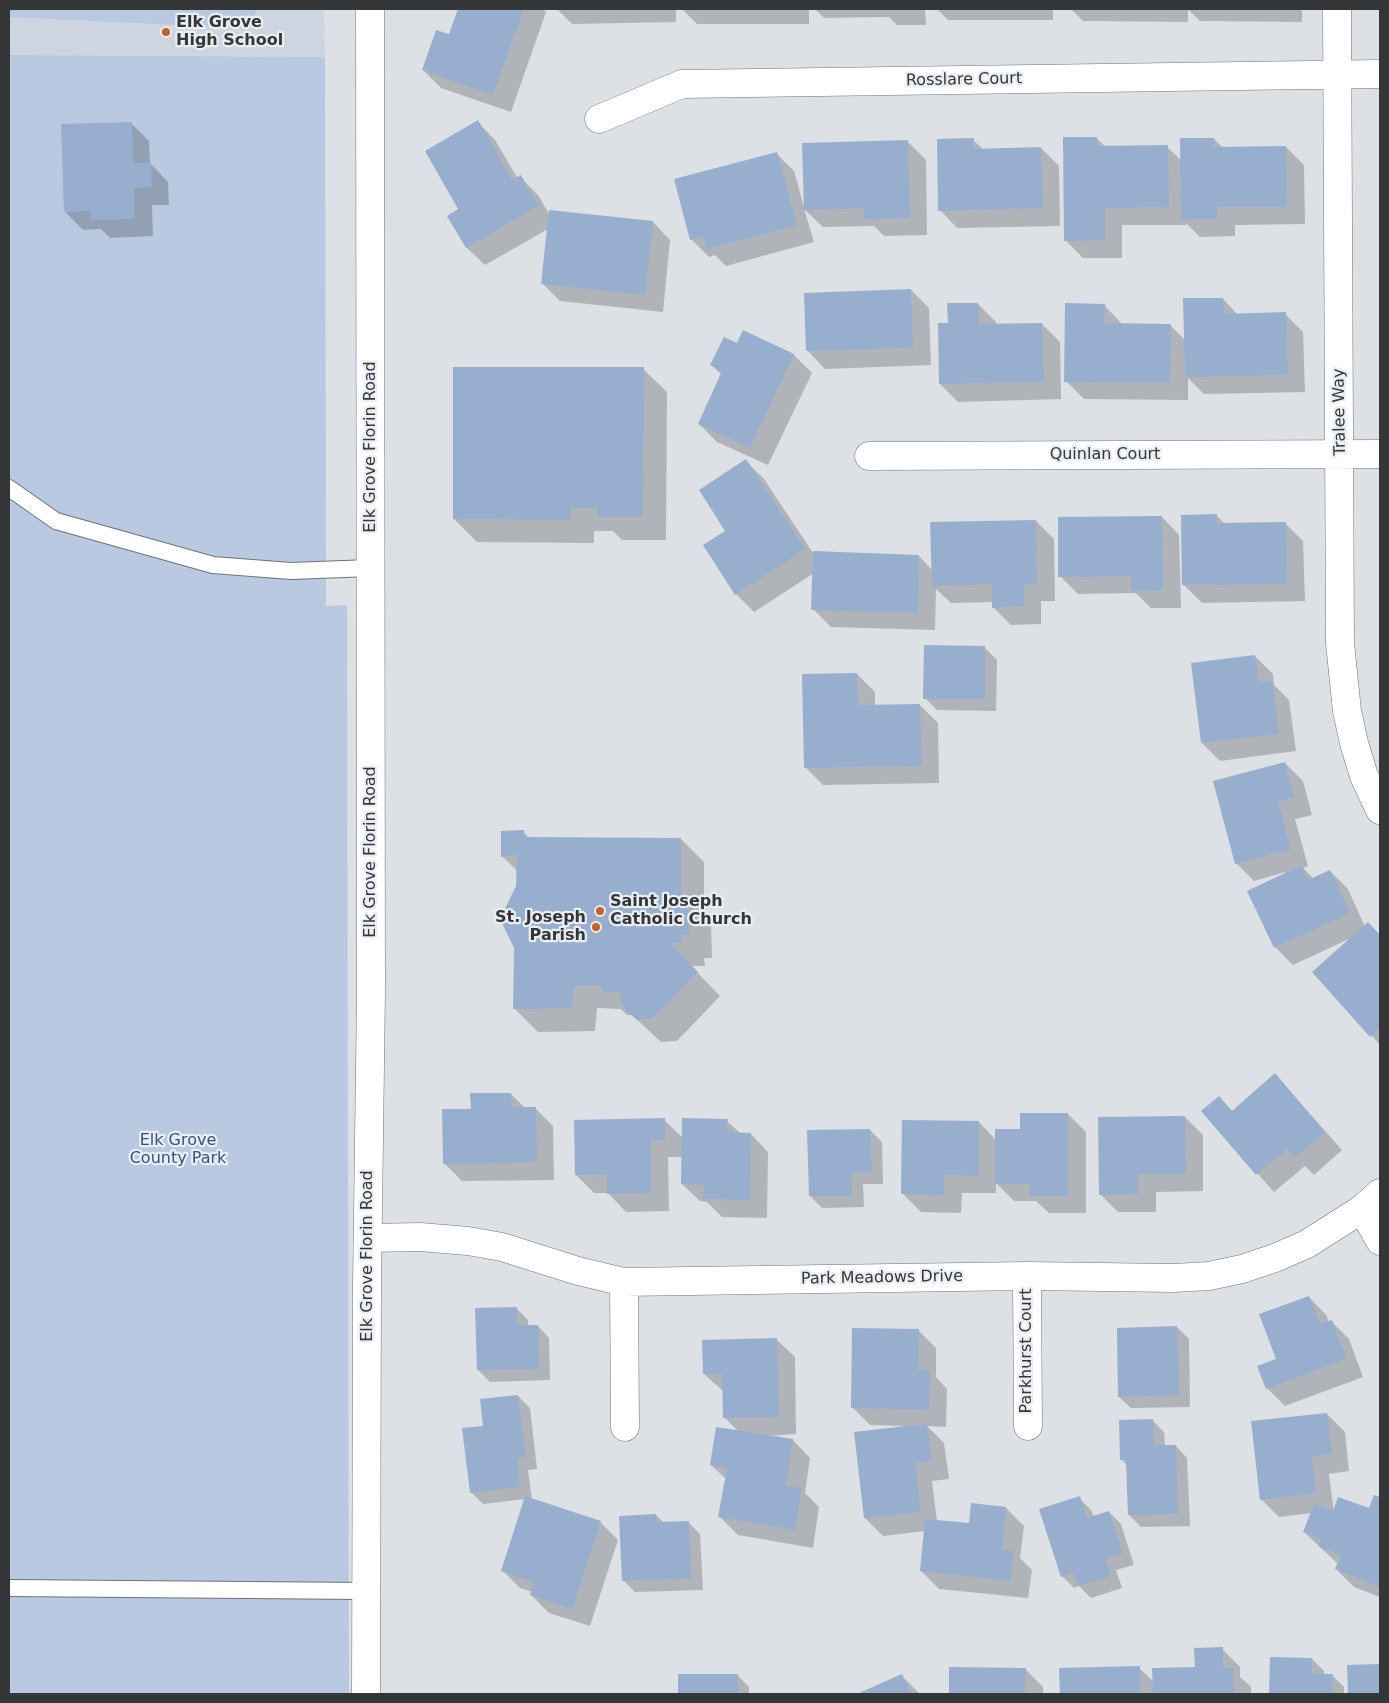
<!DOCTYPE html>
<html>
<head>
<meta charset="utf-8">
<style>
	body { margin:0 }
	#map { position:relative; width:1389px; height:1703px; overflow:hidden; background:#dde0e5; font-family:"DejaVu Sans",sans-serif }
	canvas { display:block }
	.frame { position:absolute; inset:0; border:10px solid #343638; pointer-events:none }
</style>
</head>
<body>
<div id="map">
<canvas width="1389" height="1703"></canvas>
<div class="frame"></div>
</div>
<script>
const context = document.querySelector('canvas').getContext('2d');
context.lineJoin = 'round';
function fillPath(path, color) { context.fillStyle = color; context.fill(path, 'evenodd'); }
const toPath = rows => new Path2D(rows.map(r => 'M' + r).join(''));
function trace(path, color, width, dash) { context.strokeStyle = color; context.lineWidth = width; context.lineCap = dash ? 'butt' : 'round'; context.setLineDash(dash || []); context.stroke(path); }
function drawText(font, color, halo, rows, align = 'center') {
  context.font = font + ' "DejaVu Sans",sans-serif'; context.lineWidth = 4.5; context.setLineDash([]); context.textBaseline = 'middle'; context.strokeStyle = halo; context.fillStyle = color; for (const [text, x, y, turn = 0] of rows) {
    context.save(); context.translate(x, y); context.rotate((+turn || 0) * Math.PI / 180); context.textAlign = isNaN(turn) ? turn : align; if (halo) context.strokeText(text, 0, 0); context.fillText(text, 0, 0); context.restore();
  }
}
fillPath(toPath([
	[9,9,324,9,325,57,9,55]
]), '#cdd5e0');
fillPath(toPath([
	[9,9,259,9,243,28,9,17],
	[9,55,325,57,326,606,347,605,349,1694,9,1694]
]), '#b8c9e1');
fillPath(toPath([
	[459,9,543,9,546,12,511,112,441,88,423,70,449,36],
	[557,9,676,9,676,22,572,24],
	[682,9,809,9,809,24,697,24],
	[815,9,925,9,926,25,897,25,889,17,824,18],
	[937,9,1053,9,1053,20,948,20],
	[1071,9,1188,9,1188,22,1083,21],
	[1188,9,1302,9,1302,22,1200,21],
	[478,122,495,140,518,179,520,177,538,195,549,214,653,222,670,240,663,312,560,301,542,283,548,229,485,265,467,248,449,216,460,210],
	[131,123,149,141,150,163,168,182,169,205,152,205,153,236,110,238,101,229,83,230,65,212],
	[1096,138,1106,147,1167,147,1181,160,1214,139,1223,148,1286,147,1304,165,1305,224,1235,225,1235,236,1200,237,1186,223,1186,225,1122,225,1122,258,1083,258,1065,240],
	[973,140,984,150,1041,148,1059,166,1060,226,957,228,940,210],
	[908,142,926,160,927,235,884,236,874,226,823,227,804,209,814,242,726,266,715,255,709,257,691,239,776,153,794,171,804,207],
	[911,290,929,308,931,365,825,369,808,351],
	[1223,299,1238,315,1285,314,1303,332,1305,392,1204,394,1188,378,1188,400,1084,399,1066,381,1104,305,1122,324,1170,325,1185,340],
	[978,304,996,322,996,325,1042,324,1060,342,1061,399,958,402,940,384,949,324],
	[744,332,794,355,812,373,768,465,717,442,699,424,722,375,711,365,738,345],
	[643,369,667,392,666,540,622,540,613,531,594,531,594,543,477,542,454,519],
	[746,461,764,479,813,553,919,556,932,570,1036,521,1054,539,1055,601,1041,601,1041,624,1011,625,993,607,993,602,951,603,936,589,935,630,831,627,813,609,814,573,754,612,736,594,727,531],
	[1216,515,1225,524,1285,523,1303,541,1305,601,1202,603,1184,585],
	[1162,517,1179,535,1181,608,1151,608,1136,593,1078,594,1060,576],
	[985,648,997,660,996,711,937,710,925,698],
	[1255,656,1273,674,1274,685,1289,700,1296,751,1220,761,1202,743],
	[857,674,875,692,875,706,920,705,938,723,939,783,823,785,805,767],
	[1285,763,1303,781,1312,815,1295,819,1308,866,1303,868,1314,879,1330,871,1348,889,1365,927,1368,924,1380,936,1380,1045,1314,972,1351,938,1293,965,1275,947,1285,872,1254,881,1236,863],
	[523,832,530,839,681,839,704,862,704,917,711,925,712,958,704,958,705,966,691,966,720,996,677,1041,661,1042,632,1015,627,1015,621,1009,597,1008,595,1031,538,1032,514,1008,518,872,502,856],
	[1275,1075,1342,1150,1314,1175,1305,1166,1274,1192,1202,1111,1219,1097,1233,1112],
	[511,1094,525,1108,535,1108,553,1126,554,1180,462,1181,444,1163,472,1110],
	[1068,1114,1086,1132,1086,1213,1049,1213,1036,1201,1014,1201,996,1183,996,1193,962,1193,961,1213,921,1212,903,1194,979,1122,996,1140],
	[1185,1117,1203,1135,1203,1191,1156,1192,1156,1212,1118,1212,1100,1194],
	[664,1120,683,1138,727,1121,741,1134,751,1134,768,1152,767,1218,722,1217,707,1202,700,1201,682,1184,682,1157,668,1157,669,1211,626,1212,608,1193,594,1193,576,1175],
	[870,1130,882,1142,883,1184,863,1184,864,1207,822,1208,810,1196],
	[1309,1297,1326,1315,1329,1322,1331,1321,1349,1339,1363,1377,1285,1406,1267,1388],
	[516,1308,528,1320,528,1326,538,1326,549,1338,550,1380,490,1382,478,1370],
	[1177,1327,1189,1339,1190,1407,1131,1408,1119,1397],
	[918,1330,936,1348,936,1377,947,1389,946,1427,927,1426,944,1443,949,1479,932,1481,937,1521,970,1525,1006,1508,1024,1526,1020,1558,1032,1570,1028,1598,939,1589,921,1571,925,1531,883,1536,865,1518,855,1433,905,1426,870,1425,852,1407],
	[777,1340,795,1357,796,1434,765,1436,793,1440,810,1458,805,1493,819,1507,813,1548,738,1535,720,1517,726,1479,711,1465,739,1432,724,1417,724,1392,704,1374],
	[518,1396,530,1408,537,1469,528,1470,532,1500,600,1522,618,1540,590,1626,549,1613,531,1595,532,1592,520,1588,502,1570,526,1499,483,1504,471,1492,485,1427],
	[1327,1414,1345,1432,1349,1471,1329,1474,1334,1513,1369,1510,1375,1496,1380,1498,1380,1597,1354,1587,1336,1569,1338,1564,1304,1532,1312,1513,1279,1517,1261,1499],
	[1152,1420,1164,1432,1165,1446,1176,1446,1187,1458,1190,1526,1141,1527,1129,1515,1128,1466,1121,1459],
	[1079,1498,1091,1510,1094,1517,1109,1512,1121,1524,1134,1565,1116,1570,1122,1588,1091,1598,1079,1586,1074,1588,1062,1576],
	[656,1515,664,1523,688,1522,700,1534,703,1590,635,1592,623,1580],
	[1222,1649,1240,1667,1240,1677,1251,1687,1251,1694,1061,1694,1061,1670,1139,1668,1154,1682,1196,1669],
	[1271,1658,1312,1659,1324,1671,1324,1675,1332,1675,1344,1687,1344,1694,1271,1694],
	[1349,1666,1380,1666,1380,1694,1350,1694],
	[950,1668,1025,1669,1043,1687,1043,1694,950,1694],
	[737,1675,749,1687,749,1694,679,1694,679,1676],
	[902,1676,920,1694,860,1694]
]), '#0003');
fillPath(toPath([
	[458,9,524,9,493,95,422,70,436,30,449,34],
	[478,120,512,180,521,175,538,206,466,248,447,216,458,209,425,151],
	[132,122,133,163,151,163,152,187,134,188,135,219,91,220,91,211,64,212,61,124],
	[1063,137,1097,137,1097,146,1168,145,1169,207,1105,208,1105,240,1064,241],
	[974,138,974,149,1041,147,1043,208,938,211,937,139],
	[1180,138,1214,138,1214,147,1286,146,1287,207,1217,207,1217,219,1181,219],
	[908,140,910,218,864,219,864,208,804,210,802,143],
	[777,152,797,225,707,249,704,236,690,240,674,179],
	[549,210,653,221,645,295,541,284],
	[911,289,913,348,806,351,804,293],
	[1183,298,1223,298,1224,314,1286,312,1288,375,1185,377],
	[947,303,978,303,979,324,1042,323,1044,382,939,384,938,323,948,323],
	[1065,303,1105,304,1104,323,1171,324,1170,383,1064,382],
	[743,330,794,354,750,448,698,424,722,371,710,365,724,337,737,343],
	[453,367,644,367,643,517,597,517,597,508,571,508,571,520,453,519],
	[746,459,805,549,735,595,703,545,725,531,699,490],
	[1217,514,1217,523,1286,522,1287,584,1182,585,1181,515],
	[1162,516,1163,590,1131,591,1131,576,1058,577,1058,517],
	[1036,520,1037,584,1024,584,1024,606,992,608,992,584,932,586,930,522],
	[813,551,919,555,918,613,811,610],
	[924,645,985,646,985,699,923,699],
	[1255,655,1259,682,1272,681,1279,734,1201,743,1191,663],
	[857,673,858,705,920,704,922,766,804,768,802,674],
	[1285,762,1294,797,1278,802,1291,849,1235,864,1213,781],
	[524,830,525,837,681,838,681,900,688,900,690,935,681,935,682,943,670,943,698,972,653,1018,637,1020,626,1010,621,1001,620,991,603,993,603,986,574,986,572,1008,513,1009,514,948,500,919,516,886,517,854,501,857,501,831],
	[1302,865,1308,880,1330,870,1350,913,1274,948,1247,891],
	[1368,922,1380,935,1380,1028,1370,1037,1312,972],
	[1275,1073,1325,1132,1295,1158,1287,1149,1256,1175,1201,1111,1219,1096,1232,1111],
	[470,1093,511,1093,512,1107,536,1107,537,1162,443,1164,442,1109,471,1109],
	[1020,1113,1068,1113,1068,1196,1030,1196,1030,1184,995,1184,995,1129,1020,1129],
	[1185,1116,1186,1174,1138,1174,1138,1194,1099,1195,1098,1117],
	[665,1118,665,1140,651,1140,651,1193,607,1194,607,1175,575,1175,574,1120],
	[682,1118,728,1119,727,1132,751,1133,750,1200,703,1199,704,1185,681,1184],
	[902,1120,979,1121,979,1176,944,1175,944,1195,901,1194],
	[870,1129,872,1172,851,1173,852,1196,809,1196,807,1130],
	[1309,1296,1320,1324,1332,1320,1346,1359,1266,1389,1257,1366,1276,1359,1259,1314],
	[517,1307,517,1325,538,1325,539,1369,477,1370,475,1308],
	[1177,1326,1179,1395,1118,1397,1117,1328],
	[852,1328,919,1329,918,1370,930,1370,929,1410,851,1408],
	[777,1338,779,1417,723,1418,722,1374,703,1374,702,1340],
	[518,1395,526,1457,517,1458,520,1487,470,1493,462,1428,483,1426,480,1399],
	[1327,1413,1332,1454,1312,1456,1316,1493,1260,1500,1251,1421],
	[1153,1419,1154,1445,1176,1445,1178,1514,1128,1515,1126,1460,1120,1460,1119,1420],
	[927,1424,932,1461,915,1463,921,1512,864,1518,854,1432],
	[716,1427,793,1439,786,1486,802,1488,795,1530,718,1517,727,1468,710,1465],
	[1374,1495,1380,1497,1380,1587,1335,1569,1341,1555,1318,1546,1321,1539,1303,1532,1314,1504,1333,1511,1338,1497,1369,1508],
	[525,1496,601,1521,572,1609,530,1595,534,1582,501,1571],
	[1080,1496,1087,1518,1109,1511,1123,1553,1105,1558,1111,1576,1078,1586,1073,1573,1061,1577,1039,1509],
	[971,1503,1006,1507,1002,1550,1014,1551,1011,1581,920,1571,925,1519,969,1523],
	[656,1514,657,1522,689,1521,691,1578,622,1581,619,1516],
	[1223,1647,1223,1668,1233,1668,1234,1694,1153,1694,1152,1668,1195,1667,1194,1648],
	[1270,1657,1312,1658,1312,1674,1333,1674,1332,1694,1269,1694],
	[1380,1664,1380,1694,1348,1694,1347,1665],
	[1140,1666,1140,1694,1060,1694,1059,1668],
	[949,1667,1026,1668,1025,1694,949,1694],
	[678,1674,738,1674,738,1694,678,1694],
	[902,1674,911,1694,857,1694]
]), '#97aece');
const service = toPath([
	[9,488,56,521,213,565,291,571,371,568],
	[9,1588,366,1591]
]);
const minor = toPath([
	[1337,9,1340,643,1347,711,1354,743,1364,776,1380,810],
	[599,119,682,84,1380,74],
	[869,456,1380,454],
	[1362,1209,1380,1241],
	[368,1238,420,1237,468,1241,502,1247,578,1271,624,1282,1027,1276,1174,1278,1209,1276,1242,1269,1275,1258,1307,1244,1362,1209,1380,1193],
	[1027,1276,1028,1426],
	[624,1282,625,1427]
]);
const secondary = toPath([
	[366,1694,367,1284,371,993,370,9]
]);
trace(service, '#6f7276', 18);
trace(minor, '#6f7276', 29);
trace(secondary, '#6f7276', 29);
trace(service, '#fff', 16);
trace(minor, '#fff', 28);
trace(secondary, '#fff', 28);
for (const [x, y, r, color] of [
	[166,32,5,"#c4602a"],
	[600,911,5,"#c4602a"],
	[596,927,5,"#c4602a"]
]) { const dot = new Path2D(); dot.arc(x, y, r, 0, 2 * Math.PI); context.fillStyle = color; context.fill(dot); trace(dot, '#eaeef2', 2); }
drawText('bold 16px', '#343638', '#eaeef2', [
	["Elk Grove",176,23],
	["High School",176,41],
	["Saint Joseph",610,902],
	["Catholic Church",610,920],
	["St. Joseph",586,918,"right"],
	["Parish",586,936,"right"]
], 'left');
drawText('16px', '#343638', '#eaeef2', [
	["Rosslare Court",964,80,-1],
	["Tralee Way",1340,412,-91],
	["Elk Grove Florin Road",371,447,-90],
	["Quinlan Court",1105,455],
	["Elk Grove Florin Road",371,852,-90],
	["Elk Grove Florin Road",368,1256,-90],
	["Park Meadows Drive",882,1278,-1],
	["Parkhurst Court",1027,1351,-90]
]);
drawText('16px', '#32537f', '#eaeef2', [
	["Elk Grove",178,1141],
	["County Park",178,1159]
]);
</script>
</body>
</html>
